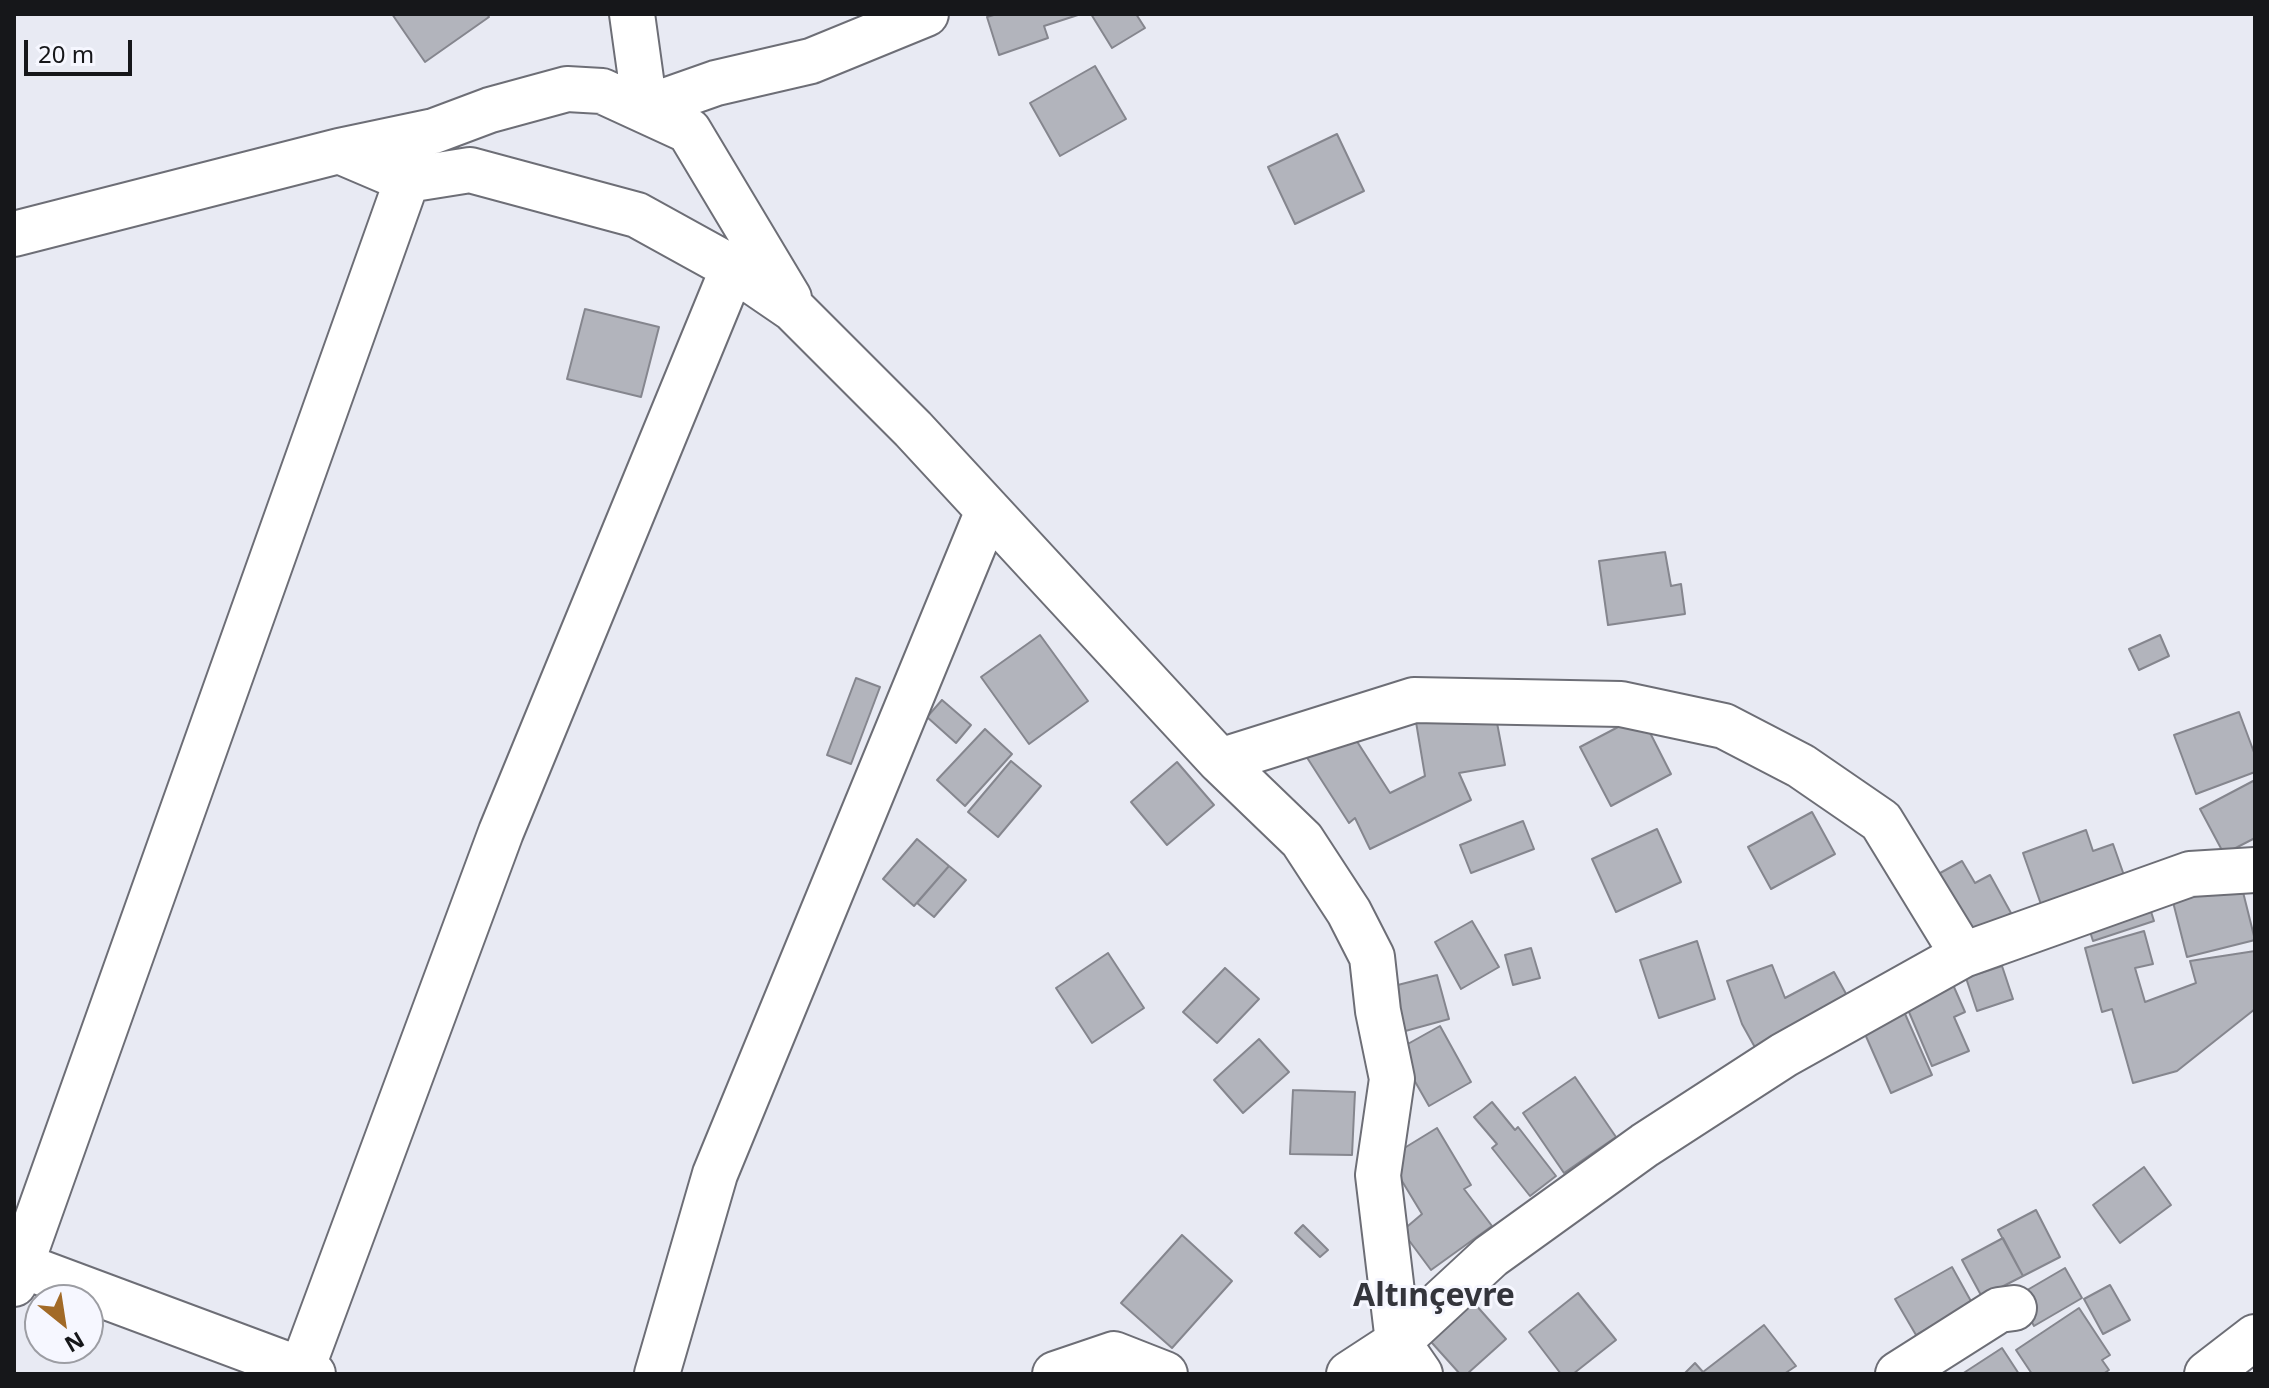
<!DOCTYPE html>
<html>
<head>
<meta charset="utf-8">
<style>
	body { margin:0 }
	#map { position:relative; width:2269px; height:1388px; overflow:hidden; background:#e8eaf3; font-family:"Noto Sans",sans-serif }
	canvas { display:block }
	.frame { position:absolute; inset:0; border:16px solid #16171a; pointer-events:none }
	.north { position:absolute; left:24px; top:1284px; width:80px; height:80px; box-sizing:border-box; background:#f6f7ff; border:2px solid #9c9da3; border-radius:50%; rotate:150deg; font-size:22px; font-weight:700; line-height:32px; text-align:center; color:#16171a }
	.north::after { content:''; display:block; margin:auto; width:28px; height:36px; background:#a26a27; clip-path:polygon(50% 0,100% 100%,50% 72%,0 100%) }
	.scale { position:absolute; left:24px; top:40px; width:108px; height:36px; box-sizing:border-box; border:4px solid #16171a; border-top:0; padding-left:10px; font-size:24px; line-height:28px; white-space:nowrap; color:#16171a; -webkit-text-stroke:6px #f6f7ff; paint-order:stroke }
</style>
</head>
<body>
<div id="map">
<canvas width="2269" height="1388"></canvas>
<div class="frame"></div>
<div class="north">N</div>
<div class="scale">20 m</div>
</div>
<script>
const context = document.querySelector('canvas').getContext('2d');
context.lineJoin = 'round';
function fillPath(path, color) { context.fillStyle = color; context.fill(path, 'evenodd'); }
const toPath = rows => new Path2D(rows.map(r => 'M' + r).join(''));
function trace(path, color, width, dash) { context.strokeStyle = color; context.lineWidth = width; context.lineCap = dash ? 'butt' : 'round'; context.setLineDash(dash || []); context.stroke(path); }
function drawText(font, color, halo, rows, align = 'center') {
  context.font = font + ' "Noto Sans",sans-serif'; context.lineWidth = 6; context.setLineDash([]); context.textBaseline = 'middle'; context.strokeStyle = halo; context.fillStyle = color; for (const [text, x, y, turn = 0] of rows) {
    context.save(); context.translate(x, y); context.rotate((+turn || 0) * Math.PI / 180); context.textAlign = isNaN(turn) ? turn : align; if (halo) context.strokeText(text, 0, 0); context.fillText(text, 0, 0); context.restore();
  }
}
const building = toPath([
	[392,14,487,14,489,17,425,62,392,14],
	[997,14,1081,14,1044,26,1048,38,999,55,987,17,997,14],
	[1091,14,1136,14,1145,28,1112,48,1091,14],
	[1095,66,1126,119,1060,156,1030,103,1095,66],
	[1337,134,1364,191,1295,224,1268,167,1337,134],
	[585,309,659,327,641,397,567,379,585,309],
	[1665,552,1671,586,1681,584,1685,614,1608,625,1599,561,1665,552],
	[1040,635,1088,701,1029,744,981,677,1040,635],
	[2160,635,2169,656,2139,670,2129,649,2160,635],
	[856,678,880,687,851,764,827,755,856,678],
	[942,700,971,725,956,743,927,717,942,700],
	[1494,707,1505,765,1459,773,1471,800,1370,849,1355,818,1349,823,1306,756,1349,729,1390,793,1425,776,1416,722,1494,707],
	[2239,712,2255,755,2255,772,2196,794,2174,735,2239,712],
	[1641,715,1671,774,1611,806,1580,747,1641,715],
	[985,729,1012,754,965,806,937,780,985,729],
	[1011,761,1041,786,998,837,968,812,1011,761],
	[1177,762,1214,805,1167,845,1131,802,1177,762],
	[2255,780,2255,838,2224,854,2200,809,2255,780],
	[1812,812,1835,854,1771,889,1748,847,1812,812],
	[1523,821,1534,849,1471,873,1460,845,1523,821],
	[1657,829,1681,882,1616,912,1592,859,1657,829],
	[2086,830,2093,851,2113,844,2126,881,2043,910,2023,853,2086,830],
	[917,839,949,866,914,906,883,879,917,839],
	[1962,861,1975,883,1990,875,2011,913,1965,939,1931,878,1962,861],
	[949,866,966,880,934,917,917,903,949,866],
	[2241,884,2255,940,2187,957,2173,902,2241,884],
	[2148,902,2154,921,2093,941,2087,922,2148,902],
	[1472,921,1499,967,1461,989,1435,942,1472,921],
	[2144,931,2153,964,2135,968,2145,1002,2196,983,2190,961,2255,951,2255,1009,2177,1071,2133,1083,2112,1009,2102,1012,2085,948,2144,931],
	[1697,941,1715,999,1659,1018,1640,960,1697,941],
	[1531,948,1540,978,1513,985,1505,955,1531,948],
	[1108,953,1144,1008,1092,1043,1056,988,1108,953],
	[1772,965,1785,998,1834,972,1850,1001,1757,1051,1742,1024,1727,981,1772,965],
	[2002,966,2013,999,1977,1011,1966,978,2002,966],
	[1225,968,1259,999,1217,1043,1183,1012,1225,968],
	[1437,975,1449,1019,1398,1033,1386,988,1437,975],
	[1950,978,1965,1012,1954,1017,1969,1051,1932,1066,1906,1005,1950,978],
	[1902,1007,1932,1075,1891,1093,1861,1025,1902,1007],
	[1440,1026,1471,1082,1429,1106,1397,1050,1440,1026],
	[1259,1039,1289,1072,1243,1113,1214,1080,1259,1039],
	[1575,1077,1616,1137,1564,1173,1523,1113,1575,1077],
	[1293,1090,1355,1092,1352,1155,1290,1154,1293,1090],
	[1492,1102,1515,1130,1518,1127,1556,1176,1530,1196,1492,1148,1497,1144,1474,1117,1492,1102],
	[1437,1128,1471,1185,1464,1189,1492,1226,1431,1270,1402,1231,1422,1214,1388,1158,1437,1128],
	[2144,1167,2171,1205,2120,1243,2093,1205,2144,1167],
	[2036,1210,2060,1257,2023,1276,1998,1230,2036,1210],
	[1303,1225,1328,1250,1320,1257,1295,1233,1303,1225],
	[1182,1235,1232,1281,1172,1348,1121,1303,1182,1235],
	[2003,1238,2023,1276,1982,1297,1962,1260,2003,1238],
	[1952,1267,1972,1303,1916,1335,1895,1299,1952,1267],
	[2065,1268,2082,1298,2034,1326,2017,1296,2065,1268],
	[2110,1285,2130,1320,2103,1334,2084,1299,2110,1285],
	[1578,1293,1616,1340,1573,1374,1561,1374,1529,1332,1578,1293],
	[1467,1295,1506,1339,1467,1374,1460,1374,1424,1334,1467,1295],
	[2079,1308,2110,1355,2102,1360,2109,1370,2103,1374,2032,1374,2016,1350,2079,1308],
	[1764,1325,1796,1366,1784,1374,1684,1374,1695,1363,1703,1372,1764,1325],
	[2002,1348,2019,1374,1962,1374,2002,1348]
]);
fillPath(building, '#b2b4bc');
trace(building, '#85868e', 2);
const minor = toPath([
	[632,14,645,108,716,83,811,61,926,14],
	[339,151,434,131,490,110,567,89,602,91,689,131,789,298],
	[14,234,339,151,407,180,470,170,637,215,733,268,793,309,913,429,1220,761,1302,840,1349,912,1372,957,1378,1011,1392,1079,1378,1175,1398,1342,1420,1374],
	[1220,761,1414,700,1621,704,1724,726,1801,766,1881,821,1963,955],
	[14,1282,26,1267,313,1374],
	[14,1284,407,180],
	[300,1374,501,832,733,268],
	[657,1374,715,1174,987,513],
	[1055,1374,1114,1354,1165,1374],
	[1349,1374,1398,1342,1491,1256,1645,1145,1784,1055,1963,955,2190,874,2255,870],
	[1898,1374,1999,1310,2014,1308],
	[2207,1374,2255,1337]
]);
trace(minor, '#6d6e76', 48);
trace(minor, '#fff', 44);
drawText('bold 32px', '#34353c', '#f6f7ff', [
	["Altınçevre",1434,1297]
]);
</script>
</body>
</html>
